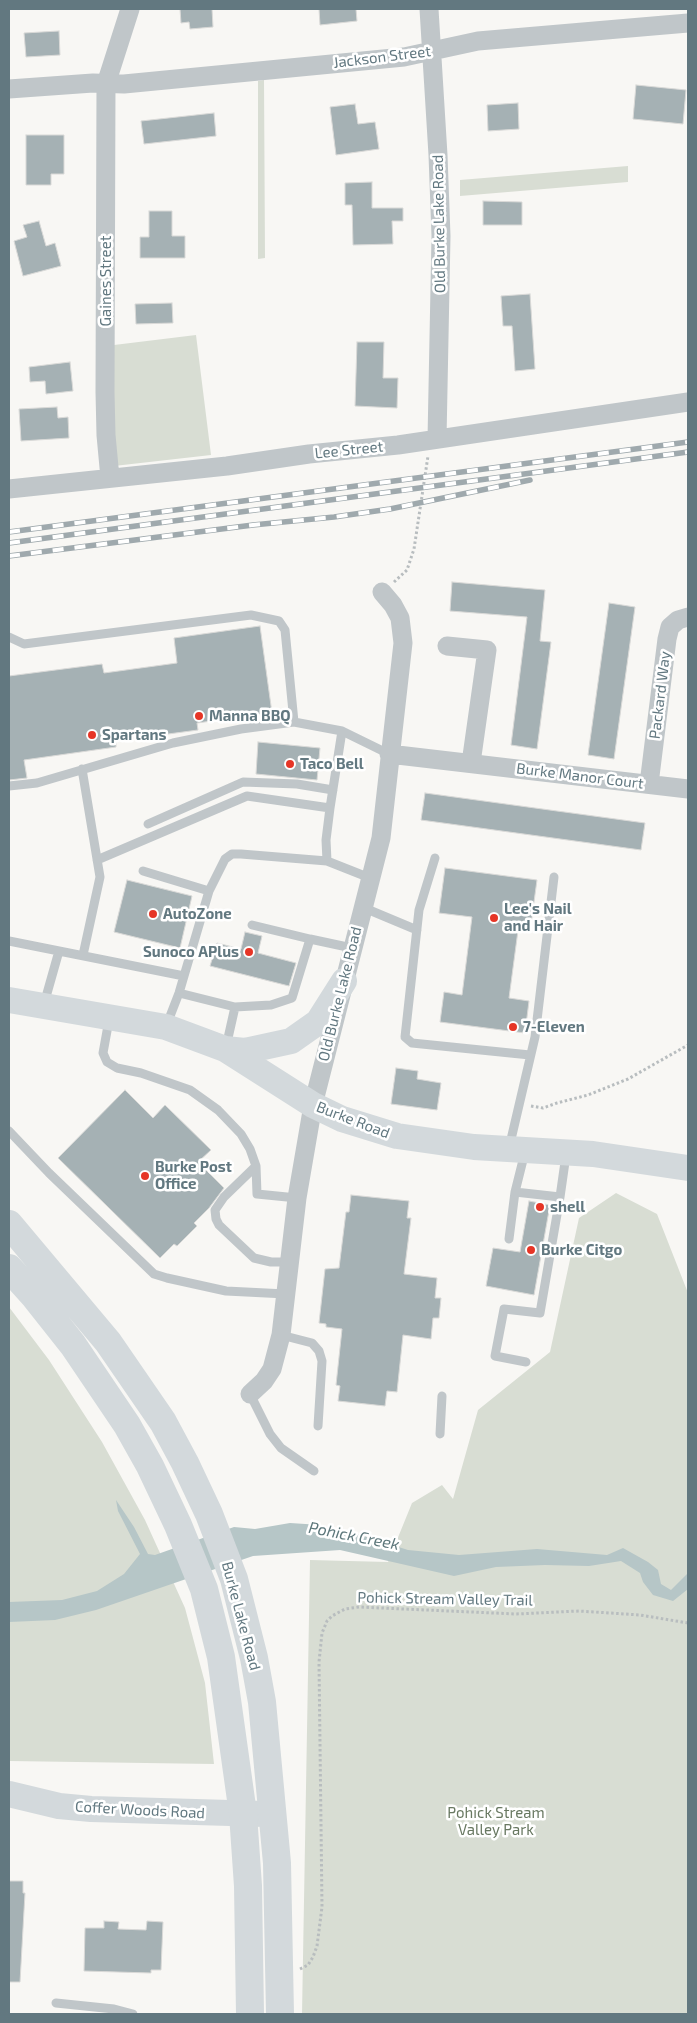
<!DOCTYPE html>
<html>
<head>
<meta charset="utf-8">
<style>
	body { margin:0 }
	#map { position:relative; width:697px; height:2023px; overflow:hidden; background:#f8f7f4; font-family:"Exo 2",sans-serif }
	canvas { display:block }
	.frame { position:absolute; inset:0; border:10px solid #627880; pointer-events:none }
</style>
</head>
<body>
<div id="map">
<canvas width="697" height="2023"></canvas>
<div class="frame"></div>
</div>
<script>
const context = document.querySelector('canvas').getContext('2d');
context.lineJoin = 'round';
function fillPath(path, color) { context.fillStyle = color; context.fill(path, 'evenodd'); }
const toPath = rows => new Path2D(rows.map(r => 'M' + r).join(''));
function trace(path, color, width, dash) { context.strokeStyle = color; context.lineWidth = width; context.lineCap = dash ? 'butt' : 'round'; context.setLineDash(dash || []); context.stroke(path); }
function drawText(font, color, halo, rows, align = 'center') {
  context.font = font + ' "Exo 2",sans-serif'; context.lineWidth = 5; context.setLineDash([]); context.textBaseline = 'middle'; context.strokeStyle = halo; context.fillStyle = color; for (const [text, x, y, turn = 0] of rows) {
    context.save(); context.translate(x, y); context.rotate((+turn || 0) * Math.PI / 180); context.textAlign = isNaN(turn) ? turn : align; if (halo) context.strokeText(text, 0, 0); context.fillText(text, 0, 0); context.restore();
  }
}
fillPath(toPath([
	[264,80,265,258,258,259,258,81],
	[628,166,628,182,460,196,460,180],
	[196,335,211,455,114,466,114,345],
	[616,1193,657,1214,688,1293,688,2014,302,2014,310,1560,388,1562,412,1503,442,1485,453,1499,478,1410,550,1352,579,1218],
	[9,1307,49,1360,102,1442,145,1520,185,1608,205,1683,214,1764,9,1761]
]), '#d8ddd3');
fillPath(toPath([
	[116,1500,134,1527,148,1554,155,1555,234,1527,255,1529,290,1523,321,1525,361,1535,408,1550,459,1555,537,1549,607,1555,623,1548,648,1562,658,1570,661,1584,671,1590,688,1573,688,1589,673,1601,653,1595,643,1582,640,1573,621,1561,589,1566,545,1565,496,1567,454,1576,340,1550,253,1556,96,1610,55,1620,9,1622,9,1602,62,1600,97,1591,124,1574,140,1554,118,1511]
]), '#b6c6c7');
const building = toPath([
	[180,9,212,9,213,27,190,29,189,22,181,23,180,9],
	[319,9,356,9,357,21,320,25,319,9],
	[59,31,60,55,26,57,24,33,59,31],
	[636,85,686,90,683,124,633,119,636,85],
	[518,103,519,129,488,131,487,105,518,103],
	[355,104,358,124,375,122,379,149,336,155,330,107,355,104],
	[214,113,216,136,144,144,141,121,214,113],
	[26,135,64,135,64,174,51,174,51,185,26,185,26,135],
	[372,182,372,208,403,208,403,221,392,221,393,244,353,245,352,205,345,205,345,183,372,182],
	[483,201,522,202,522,225,483,225,483,201],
	[149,211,172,211,172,236,185,236,185,258,140,258,140,237,149,237,149,211],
	[39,221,46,246,55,243,61,266,23,276,14,241,27,237,23,225,39,221],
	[530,294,535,369,515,371,512,326,503,326,501,296,530,294],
	[172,303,173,323,136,324,135,304,172,303],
	[357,342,384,342,383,378,398,378,397,408,355,406,357,342],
	[70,362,73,391,46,394,45,381,30,382,29,367,70,362],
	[57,407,58,418,68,417,69,438,21,441,19,409,57,407],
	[452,582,545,590,540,641,551,642,537,749,511,745,527,617,450,611,452,582],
	[609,603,635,607,614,759,588,755,609,603],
	[260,626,272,713,197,723,198,730,116,741,116,747,24,760,27,778,9,780,9,676,102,664,104,673,177,663,174,638,260,626],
	[258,742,320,748,317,780,256,774,258,742],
	[425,793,645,823,641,850,421,820,425,793],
	[445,868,537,880,531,924,519,923,509,998,529,1001,525,1033,440,1022,444,992,462,995,472,917,439,913,445,868],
	[127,880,192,896,180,948,114,932,127,880],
	[245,932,262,936,258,953,296,963,289,986,210,966,217,943,241,949,245,932],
	[396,1068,418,1071,417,1079,441,1083,437,1110,391,1104,396,1068],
	[125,1090,153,1118,165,1105,211,1150,198,1162,224,1188,209,1208,194,1223,197,1226,177,1246,174,1244,160,1258,58,1158,125,1090],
	[351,1195,409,1201,407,1218,411,1218,404,1274,437,1278,435,1298,441,1298,439,1318,433,1318,431,1339,403,1335,397,1392,387,1391,385,1406,338,1401,340,1386,336,1385,342,1329,326,1327,326,1324,319,1323,325,1269,339,1268,346,1212,349,1212,351,1195],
	[529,1201,550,1205,534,1295,486,1286,493,1248,520,1252,529,1201],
	[9,1881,23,1881,23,1893,25,1893,20,1982,9,1982,9,1881],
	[104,1921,119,1922,118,1929,146,1930,147,1921,163,1922,161,1970,151,1970,151,1973,84,1971,85,1928,104,1928,104,1921]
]);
fillPath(building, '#a5b1b4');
trace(building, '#d9d9d7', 1);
trace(toPath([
	[394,582,407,570,414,549,428,456],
	[531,1106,543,1108,557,1103,588,1095,628,1079,688,1045],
	[300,1969,308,1965,313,1957,317,1946,322,1907,319,1662,322,1633,327,1621,332,1616,345,1609,359,1607,516,1614,579,1611,640,1615,688,1623]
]), '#b8bdbf', 3, [2.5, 2.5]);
trace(toPath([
	[9,637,24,644,251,615,279,621,285,630,294,722],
	[82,769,100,877,83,955],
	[9,786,37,783,173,743,241,729,294,722,342,731,389,754],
	[330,808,326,840,327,861,370,878],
	[148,824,243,782,297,784,333,790],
	[435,858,419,910,405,1037,412,1043,530,1055],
	[97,860,247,796,330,808,342,731],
	[143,871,209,891],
	[362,907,417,930],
	[252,925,310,939,352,948],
	[9,941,184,976],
	[179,993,235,1007,271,1005,292,998,310,939],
	[44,1004,59,951],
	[109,1020,103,1053,107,1062,117,1068,141,1073,190,1090,218,1110,241,1134,250,1149,256,1166,257,1194,297,1198],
	[167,1024,179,993,209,891,225,859,232,854,241,854,327,861],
	[226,1047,235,1007],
	[9,1131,49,1173,154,1274,167,1278,226,1291,286,1294],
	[509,1148,535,1037,554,877],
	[256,1166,224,1197,215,1210,216,1219,219,1225,254,1258,271,1262,290,1262],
	[515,1192,560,1197],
	[509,1239,515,1192,525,1152],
	[281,1335,312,1343,319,1351,322,1361,318,1426],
	[526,1362,495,1356,504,1309,540,1313,560,1197,566,1155],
	[250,1394,270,1434,281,1448,314,1471],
	[440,1434,442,1396],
	[56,2003,114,2009,133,2014]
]), '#c0c6c9', 9);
trace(toPath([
	[429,9,438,155,441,236,437,439],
	[9,89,93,83,124,84,404,57,478,41,688,23],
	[110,478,106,435,105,392,106,84,130,9],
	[9,489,227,466,309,454,398,445,688,402],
	[447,646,487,650,471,763],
	[389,754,688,789],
	[649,784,667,639,670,627,678,620,688,617],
	[250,1394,264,1381,272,1369,281,1335,297,1198,313,1105,381,838,403,643,400,618,393,605,382,592]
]), '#c0c6c9', 19);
trace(toPath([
	[9,1000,166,1027,225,1049,313,1105,342,1119,397,1136,474,1147,593,1154,688,1168],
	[225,1049,245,1051,291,1041,318,1022,344,981],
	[9,1794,59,1806,91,1809,265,1814]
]), '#d3d9dc', 26);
trace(toPath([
	[9,1224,108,1342,163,1422,185,1463,209,1514,234,1579,254,1658,262,1702,277,1863,280,2014],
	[9,1268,35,1297,73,1345,127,1425,150,1466,178,1525,204,1589,221,1657,243,1814,248,1886,250,2014]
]), '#d3d9dc', 28);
const rail = toPath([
	[9,532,688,442],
	[9,543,688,452],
	[9,556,253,525,334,517,390,509,530,480]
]);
trace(rail, '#9fa9ad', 5.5);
trace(rail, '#fff', 4, [11]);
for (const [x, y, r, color] of [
	[199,716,5,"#e63526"],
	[92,735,5,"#e63526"],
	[290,764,5,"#e63526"],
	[153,914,5,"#e63526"],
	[494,918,5,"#e63526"],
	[249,952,5,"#e63526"],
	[513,1027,5,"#e63526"],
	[145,1176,5,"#e63526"],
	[540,1207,5,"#e63526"],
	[531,1250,5,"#e63526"]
]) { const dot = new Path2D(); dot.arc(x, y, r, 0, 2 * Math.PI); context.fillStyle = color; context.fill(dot); trace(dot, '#fff', 2); }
drawText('15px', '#627880', '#fff', [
	["Jackson Street",382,57,-7],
	["Old Burke Lake Road",439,224,-91],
	["Gaines Street",106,281,-90],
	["Lee Street",349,450,-6],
	["Packard Way",660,695,-83],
	["Burke Manor Court",580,776,7],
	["Old Burke Lake Road",340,994,-76],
	["Burke Road",353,1120,21],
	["Pohick Stream Valley Trail",445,1599,1],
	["Burke Lake Road",241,1616,75],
	["Coffer Woods Road",140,1810,3]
]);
drawText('bold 15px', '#627880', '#fff', [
	["Manna BBQ",209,716],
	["Spartans",102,735],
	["Taco Bell",300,764],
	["Lee's Nail",504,909],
	["and Hair",504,926],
	["AutoZone",163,914],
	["Sunoco APlus",239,952,"right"],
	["7-Eleven",523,1027],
	["Burke Post",155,1167],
	["Office",155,1184],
	["shell",550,1207],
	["Burke Citgo",541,1250]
], 'left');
drawText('15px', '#687861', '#fff', [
	["Pohick Stream",496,1813],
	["Valley Park",496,1830]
]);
drawText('italic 16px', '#5d777b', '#fff', [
	["Pohick Creek",354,1536,11]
]);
</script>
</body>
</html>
